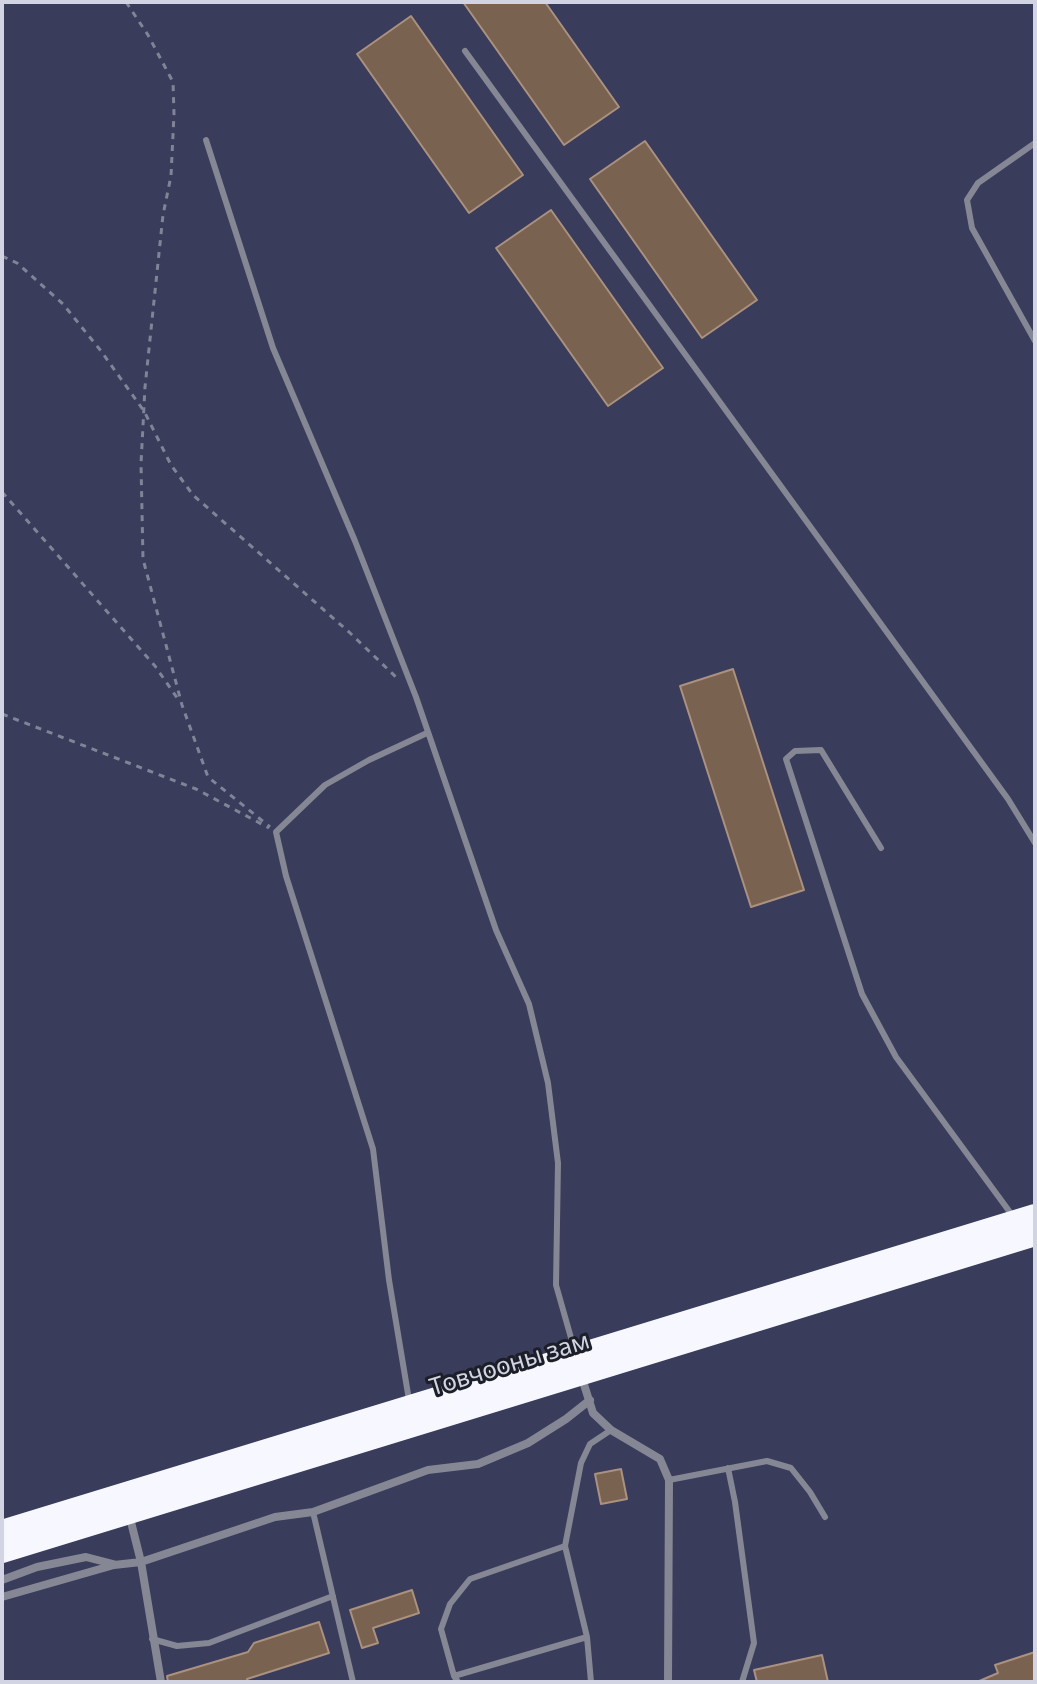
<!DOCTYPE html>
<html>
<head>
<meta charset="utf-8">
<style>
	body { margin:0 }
	#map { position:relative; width:1037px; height:1684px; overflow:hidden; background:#32354c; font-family:"Noto Sans",sans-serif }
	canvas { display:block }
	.frame { position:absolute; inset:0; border:4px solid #d2d4e3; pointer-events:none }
</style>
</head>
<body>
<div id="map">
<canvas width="1037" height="1684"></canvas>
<div class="frame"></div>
</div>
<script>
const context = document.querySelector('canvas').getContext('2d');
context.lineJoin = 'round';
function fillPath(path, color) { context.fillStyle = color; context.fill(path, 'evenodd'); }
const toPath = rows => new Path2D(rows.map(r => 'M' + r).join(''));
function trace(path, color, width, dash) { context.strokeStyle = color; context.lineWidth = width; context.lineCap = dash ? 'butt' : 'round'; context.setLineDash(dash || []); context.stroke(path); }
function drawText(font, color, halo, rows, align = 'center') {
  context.font = font + ' "Noto Sans",sans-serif'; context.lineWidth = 6; context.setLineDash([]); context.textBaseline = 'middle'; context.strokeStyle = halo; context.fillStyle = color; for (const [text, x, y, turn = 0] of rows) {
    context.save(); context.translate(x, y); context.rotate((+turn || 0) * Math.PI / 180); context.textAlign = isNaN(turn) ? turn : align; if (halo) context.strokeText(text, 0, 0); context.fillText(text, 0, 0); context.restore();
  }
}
fillPath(toPath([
	[2,2,1035,2,1035,1682,2,1682]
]), '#393c5a');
const building = toPath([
	[463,2,545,2,619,107,564,145,463,2],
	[411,16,523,175,469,213,357,54,411,16],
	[645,141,757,300,702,338,590,179,645,141],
	[551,210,663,368,608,406,496,248,551,210],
	[733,669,804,890,751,907,680,686,733,669],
	[621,1469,627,1499,601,1504,595,1474,621,1469],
	[412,1590,419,1613,373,1628,378,1643,362,1648,350,1610,412,1590],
	[319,1622,329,1653,247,1679,248,1682,168,1682,167,1676,248,1652,254,1643,319,1622],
	[1035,1652,1035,1682,977,1682,998,1673,995,1665,1035,1652],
	[822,1655,828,1682,757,1682,754,1670,822,1655]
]);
fillPath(building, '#7a6251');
trace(building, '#ab917f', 2);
trace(toPath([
	[126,2,148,35,173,82,174,114,171,176,163,215,145,387,141,464,143,559,182,705,208,777,270,827],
	[2,256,17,263,63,304,101,351,144,411,171,465,193,495,349,632,397,678],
	[2,492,155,666,180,702],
	[2,714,196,789,269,828]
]), '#818497', 3, [6, 6]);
trace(toPath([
	[465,51,1008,799,1035,843],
	[206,140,273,348,355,541,416,697,496,930,529,1004,548,1083,558,1163,556,1285,575,1352],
	[1035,143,978,183,967,200,972,228,1035,341],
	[881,848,821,750,795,751,786,759,862,994,896,1057,1012,1215],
	[409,1400,389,1280,373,1149,286,876,276,832,325,785,369,760,427,733],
	[728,1468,735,1502,754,1643,742,1682],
	[669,1480,767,1461,791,1468,810,1492,825,1517],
	[313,1512,353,1682],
	[152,1639,177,1646,209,1643,333,1596],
	[454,1676,587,1637],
	[458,1682,454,1676,441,1629,450,1604,470,1579,565,1546],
	[591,1682,587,1637,565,1546,581,1463,590,1444,611,1430]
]), '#858794', 6);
trace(toPath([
	[581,1375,593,1413,611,1430,660,1459,669,1480,668,1682],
	[129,1514,141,1562,161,1682],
	[2,1580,37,1567,86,1557,113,1564],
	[2,1597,114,1565,141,1562,275,1517,313,1512,428,1470,478,1464,528,1443,566,1419,590,1400]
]), '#858794', 8);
trace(toPath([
	[2,1532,1035,1216],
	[2,1551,1035,1234]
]), '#f7f8ff', 24);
drawText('24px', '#d2d4e3', '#1c1e28', [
	["Товчооны зам",510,1365,-17]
]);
</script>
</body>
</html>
